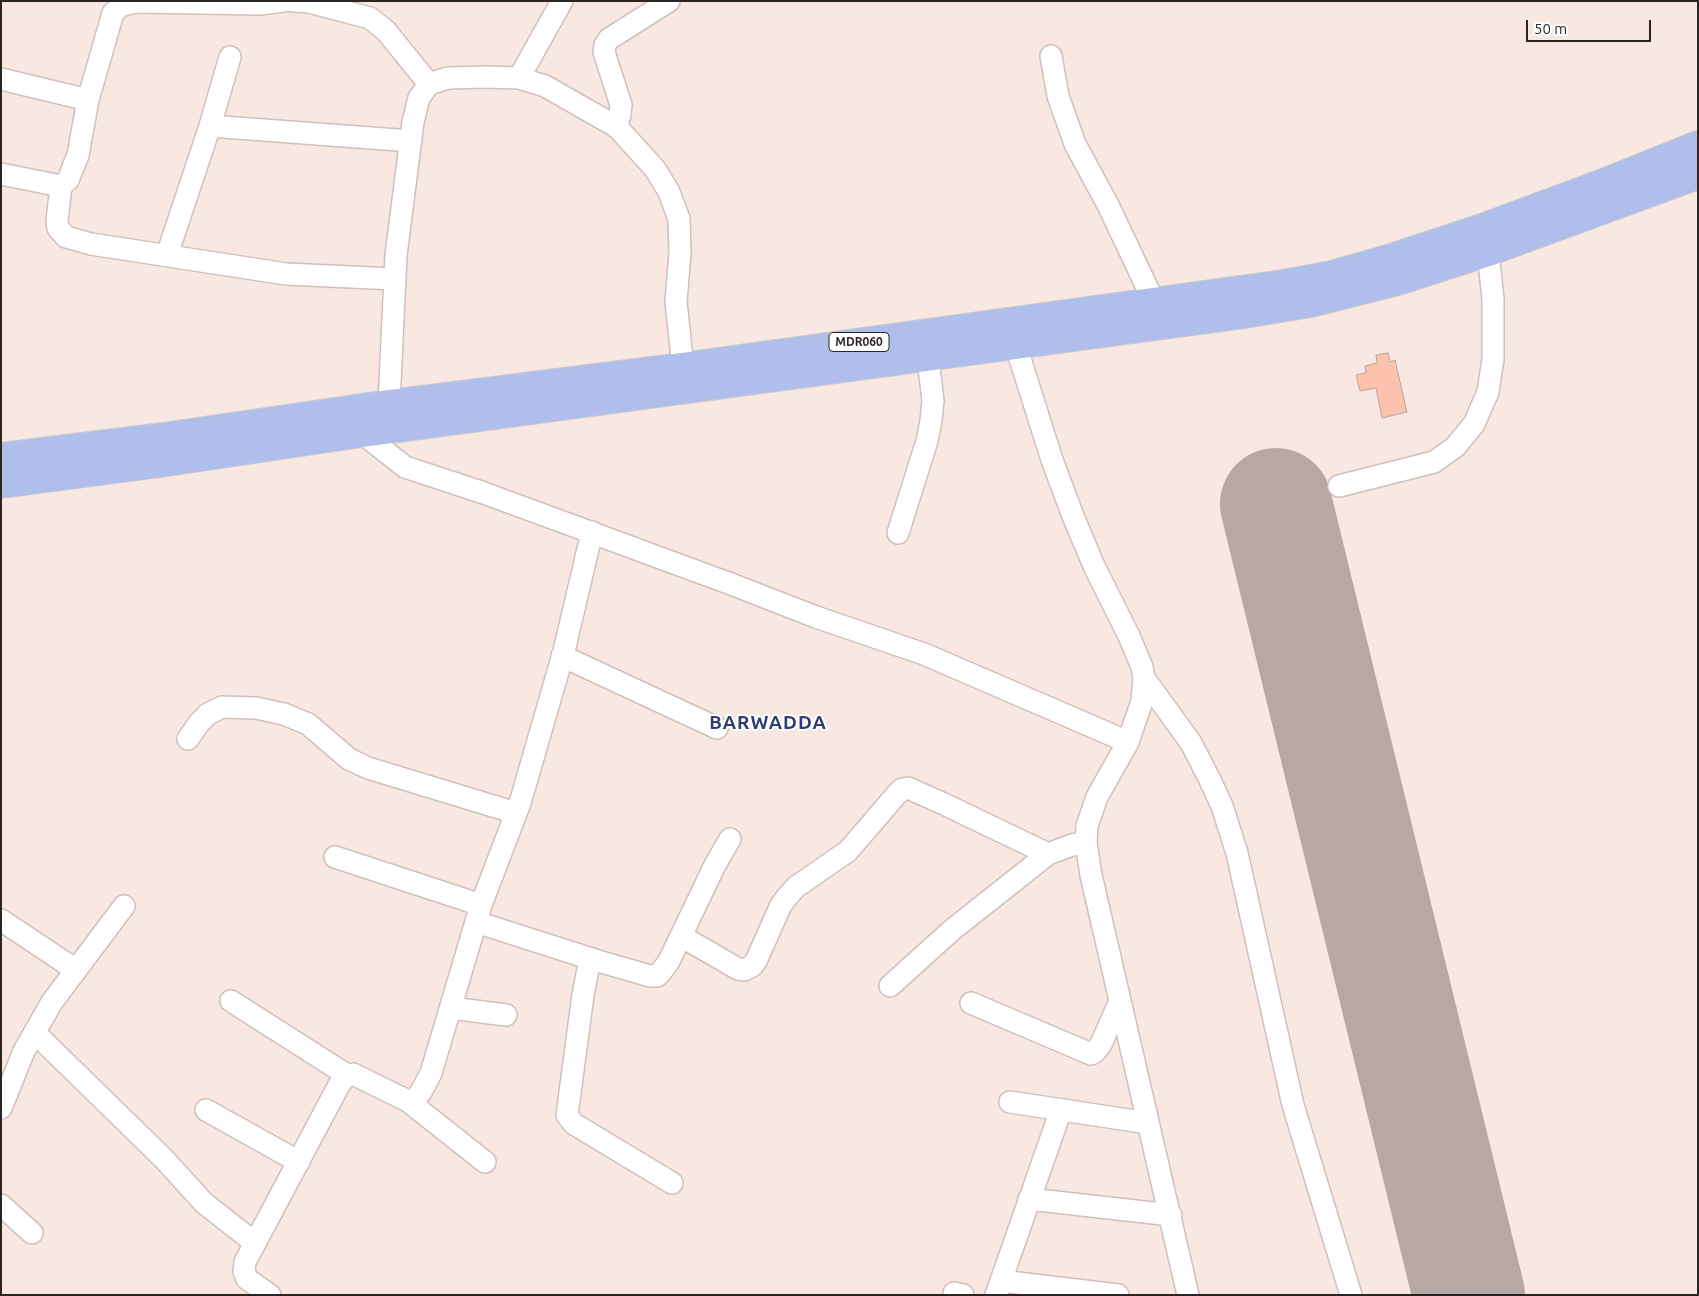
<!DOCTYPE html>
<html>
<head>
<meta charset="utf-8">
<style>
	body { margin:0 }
	#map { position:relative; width:1699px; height:1296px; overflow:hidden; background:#f9e8e2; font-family:Ubuntu,sans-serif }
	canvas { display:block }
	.frame { position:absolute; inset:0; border:2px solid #2b2522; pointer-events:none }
	.scale { position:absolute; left:1526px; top:20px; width:125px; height:22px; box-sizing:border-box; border:2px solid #2b2522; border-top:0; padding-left:6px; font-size:15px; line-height:18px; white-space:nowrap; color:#2b2522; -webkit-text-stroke:4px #fff; paint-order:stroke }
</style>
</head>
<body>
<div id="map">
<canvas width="1699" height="1296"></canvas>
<div class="frame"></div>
<div class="scale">50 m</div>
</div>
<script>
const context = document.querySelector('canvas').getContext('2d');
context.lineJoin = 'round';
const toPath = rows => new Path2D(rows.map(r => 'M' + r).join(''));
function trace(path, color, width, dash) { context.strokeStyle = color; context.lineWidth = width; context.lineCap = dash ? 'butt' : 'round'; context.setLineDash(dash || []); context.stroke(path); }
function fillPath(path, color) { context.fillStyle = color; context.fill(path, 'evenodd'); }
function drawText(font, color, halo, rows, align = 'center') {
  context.font = font + ' Ubuntu,sans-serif'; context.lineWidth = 4; context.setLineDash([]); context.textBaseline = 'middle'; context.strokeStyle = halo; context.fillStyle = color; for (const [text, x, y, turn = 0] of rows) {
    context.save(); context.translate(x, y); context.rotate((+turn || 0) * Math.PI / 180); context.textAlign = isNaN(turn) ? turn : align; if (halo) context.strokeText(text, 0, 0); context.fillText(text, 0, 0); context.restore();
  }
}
trace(toPath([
	[1276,504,1469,1295]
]), '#b6a8a4', 112);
const building = toPath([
	[1388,353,1390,362,1395,360,1407,412,1382,418,1376,388,1360,391,1356,375,1366,373,1365,366,1377,363,1376,355,1388,353]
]);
fillPath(building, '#fcc2ae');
trace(building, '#b5a49f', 1);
const minor = toPath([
	[293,1,309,2,370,18,386,31,429,84],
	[1051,56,1058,96,1075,144,1108,205,1154,302,1156,315],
	[519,78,562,1],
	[1,79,88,100],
	[210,126,411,141],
	[616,127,620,115,621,105,604,52,605,45,609,39,669,1],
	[1,174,61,186,68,180,78,155,88,100,113,13,122,5,138,2,260,4,284,1],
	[61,186,57,221,58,228,66,237,91,244,286,274,395,279],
	[167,255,210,126,230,57],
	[1016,346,1052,460,1073,516,1094,566,1129,636,1142,667,1144,678,1142,701,1128,742,1097,797,1087,826,1086,843,1091,875,1188,1295],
	[389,404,396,255,413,122,419,98,429,84,448,78,486,77,519,78,545,86,617,127,655,169,669,192,679,219,680,252,676,302,683,367],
	[362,433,405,467,484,493,731,584,816,617,924,654,1128,742],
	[1339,486,1434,462,1455,447,1474,424,1488,392,1493,359,1493,299,1488,252,1484,238],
	[898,533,927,441,931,421,933,401,928,358],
	[562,656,717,728],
	[1144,678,1191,743,1210,780,1222,806,1237,853,1293,1105,1351,1295],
	[188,739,199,723,208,714,222,707,256,708,284,714,308,724,349,759,368,768,516,813],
	[335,857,481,905],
	[1,920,76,970],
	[476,922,598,961],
	[681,936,738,969,744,970,752,966,756,961,781,905,787,897,796,887,848,851,897,794,902,789,908,788,944,804,1048,854],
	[890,986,952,930,1048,854,1072,845,1086,843],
	[231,1001,347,1075],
	[971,1003,1091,1054,1095,1052,1101,1044,1120,1001],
	[451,1008,506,1015],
	[35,1033,164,1159,204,1203,255,1243],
	[408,1101,485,1162],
	[1010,1102,1148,1123],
	[1,1108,24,1051,52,1002,124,906],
	[206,1110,299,1162],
	[672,1183,574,1124,567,1115,583,995,588,969,593,962,598,961,650,976,657,976,661,972,669,961,715,865,730,839],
	[1029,1199,1171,1215],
	[1,1205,32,1233],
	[1001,1281,1118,1295],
	[954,1293,963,1295],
	[270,1295,247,1279,244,1271,245,1262,339,1085,347,1075,353,1074,408,1101,415,1099,421,1092,431,1073,481,905,520,803,564,651,592,532],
	[996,1295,1061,1110]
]);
const major = toPath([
	[1,457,163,437,389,404,683,367,1283,284,1332,275,1388,259,1482,228,1606,182,1698,145],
	[1,484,160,463,362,433,1238,315,1311,303,1398,281,1488,252,1698,175]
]);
trace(minor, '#d0bfba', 24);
trace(major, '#cccbca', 30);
trace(minor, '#fff', 21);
trace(major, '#b0beeb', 28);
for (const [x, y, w] of [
	[859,342,60]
]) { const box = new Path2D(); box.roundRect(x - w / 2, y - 9.5, w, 19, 4); context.fillStyle = '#fff'; context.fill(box); trace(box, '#2b2522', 1); }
drawText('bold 12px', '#2b2522', null, [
	["MDR060",859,342]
]);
context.letterSpacing = '1px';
drawText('bold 19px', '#2e3c76', '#fff', [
	["BARWADDA",768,723]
]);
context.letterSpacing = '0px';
</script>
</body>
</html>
